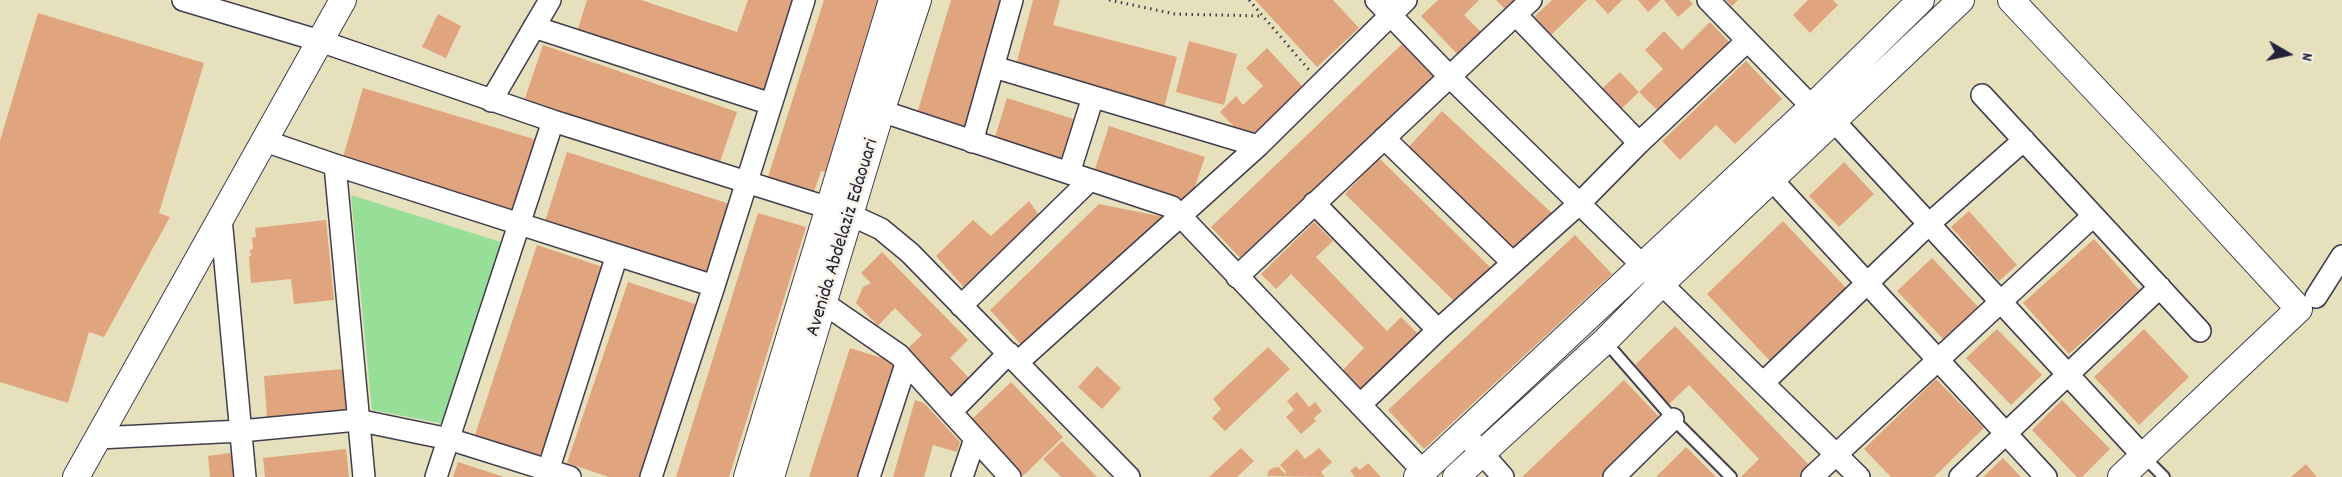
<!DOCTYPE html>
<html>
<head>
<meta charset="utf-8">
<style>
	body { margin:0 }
	#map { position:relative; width:2342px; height:477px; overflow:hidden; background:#e7e0bc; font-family:Dekko,sans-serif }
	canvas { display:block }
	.north { position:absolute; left:2258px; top:24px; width:60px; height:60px; -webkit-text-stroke:4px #f7f3e8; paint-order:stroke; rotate:99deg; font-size:16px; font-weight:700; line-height:24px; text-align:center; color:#22223b }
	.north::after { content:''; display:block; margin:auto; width:21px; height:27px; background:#22223b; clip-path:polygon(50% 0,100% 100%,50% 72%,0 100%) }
</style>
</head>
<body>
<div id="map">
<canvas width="2342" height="477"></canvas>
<div class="north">N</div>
</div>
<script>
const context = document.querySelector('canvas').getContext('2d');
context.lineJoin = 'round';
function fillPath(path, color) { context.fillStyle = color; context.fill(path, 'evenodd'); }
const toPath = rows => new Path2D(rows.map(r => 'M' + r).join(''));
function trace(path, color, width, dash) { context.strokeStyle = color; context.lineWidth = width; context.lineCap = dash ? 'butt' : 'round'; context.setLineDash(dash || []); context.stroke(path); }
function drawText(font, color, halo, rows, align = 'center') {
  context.font = font + ' Dekko,sans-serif'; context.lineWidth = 5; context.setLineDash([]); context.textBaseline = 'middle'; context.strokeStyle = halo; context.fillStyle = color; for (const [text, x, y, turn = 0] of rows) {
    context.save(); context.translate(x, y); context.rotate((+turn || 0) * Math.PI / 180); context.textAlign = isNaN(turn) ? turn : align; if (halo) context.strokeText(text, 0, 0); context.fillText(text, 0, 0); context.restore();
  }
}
fillPath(toPath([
	[351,195,504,243,445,424,372,410]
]), '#97df99');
fillPath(toPath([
	[587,0,641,0,737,32,748,0,800,0,767,99,576,35],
	[824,0,881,0,826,172,821,171,814,192,768,177],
	[951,0,1005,0,966,131,916,117],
	[1033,0,1060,0,1053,25,1177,57,1164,108,1015,69],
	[1255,0,1333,0,1359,28,1317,67],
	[1438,0,1479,0,1464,15,1481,32,1458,55,1421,16],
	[1496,0,1515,0,1505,9],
	[1552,0,1587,0,1548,38,1531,20],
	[1595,0,1622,0,1608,14],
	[1638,0,1661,0,1648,12],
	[1664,0,1689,0,1693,4,1678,17],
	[1726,0,1738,0,1732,6],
	[1808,0,1833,0,1838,5,1810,33,1793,15],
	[38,13,204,63,159,213,170,217,104,337,89,332,68,403,0,382,0,141],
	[438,14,461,26,446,58,422,47],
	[1710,22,1729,42,1658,111,1639,92,1663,69,1645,50,1664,31,1682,50],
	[1189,41,1237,54,1224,105,1176,92],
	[1402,44,1437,80,1245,263,1211,227],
	[543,45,737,112,718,168,524,101],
	[1267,48,1304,88,1248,141,1220,112,1236,96,1243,105,1263,86,1246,68],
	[1746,61,1782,99,1735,144,1716,125,1680,160,1662,141],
	[1620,72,1639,92,1617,113,1597,93],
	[363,88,537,140,515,215,341,164],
	[1007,98,1080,121,1065,170,992,147],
	[1442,111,1555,216,1516,258,1403,153],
	[1109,126,1205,157,1187,210,1092,178],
	[567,152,733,205,710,277,544,225],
	[1379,158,1492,269,1458,305,1345,194],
	[1844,162,1874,194,1839,227,1809,196],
	[1029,201,1044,222,969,293,936,256,973,220,991,236],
	[1099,204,1174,219,1024,348,990,310],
	[1969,211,2017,265,1999,281,1951,227],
	[758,213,806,227,729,477,676,477],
	[326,220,334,300,294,304,291,279,251,283,249,256,251,256,250,250,253,249,252,238,256,237,255,228],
	[1783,221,1846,288,1770,361,1707,294],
	[1314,222,1333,241,1316,257,1387,331,1401,317,1419,335,1362,391,1342,371,1364,348,1291,274,1276,289,1261,274],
	[1575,235,1612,274,1424,449,1388,410],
	[2094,239,2139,290,2069,354,2023,303],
	[537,245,609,269,547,458,475,435],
	[882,252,968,340,950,358,972,381,954,399,906,350,922,335,895,308,878,326,856,303,863,287,871,283,861,273],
	[1932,258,1981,310,1947,343,1897,291],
	[628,282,701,306,643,477,609,477,567,463],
	[1675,326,1812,468,1803,477,1741,477,1759,459,1689,385,1668,405,1632,368],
	[1997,329,2042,375,2011,405,1966,358],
	[2144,329,2189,377,2139,425,2094,377],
	[1268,347,1290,369,1225,431,1212,418,1221,409,1213,399],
	[850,348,898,363,862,477,809,477],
	[1097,366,1121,388,1102,409,1078,387],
	[343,369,347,411,267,418,264,376],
	[1936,379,1984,428,1934,477,1891,477,1864,449],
	[1624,380,1662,420,1601,477,1522,477],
	[1011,382,1063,437,1023,476,970,421],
	[1297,392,1309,407,1315,402,1322,411,1314,418,1316,421,1301,434,1286,417,1294,410,1287,401],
	[915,400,924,403,960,442,957,452,933,445,924,477,893,477],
	[2062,400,2110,449,2082,477,2077,477,2032,430],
	[1062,441,1097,477,1061,477,1043,459],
	[1686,447,1716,477,1656,477],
	[1241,448,1254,461,1237,477,1209,477],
	[1319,448,1332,462,1321,472,1325,477,1267,476,1269,470,1273,468,1279,467,1285,474,1286,472,1280,465,1297,449,1305,459],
	[346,449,349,477,265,477,263,458],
	[236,452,238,477,210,477,208,456],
	[2003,458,2021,477,1983,477],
	[458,462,504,477,453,477],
	[1368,463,1381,477,1355,477,1350,471,1356,466,1360,470],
	[2306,464,2317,477,2291,477]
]), '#e0a57e');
const service = toPath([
	[1605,341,1673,419,1731,477],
	[2143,456,2164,477]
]);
const minor = toPath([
	[183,0,320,41,553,121,829,208,851,215,881,229,910,253,1129,477],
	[1376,0,1451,78,1859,477],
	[1708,0,1812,107],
	[1516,15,1639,143],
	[534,27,771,104],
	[994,67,1258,146],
	[1982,95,2200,331],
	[491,101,550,0],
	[866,106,1172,207,1423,471],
	[1833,120,2143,456],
	[1384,138,1512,262],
	[265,141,335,165,714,286],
	[972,142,1012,0],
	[335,165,364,477],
	[1761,168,2046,477],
	[1069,173,1093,97],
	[1314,203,1438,330],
	[221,218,245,477],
	[1237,277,1531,0],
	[2316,297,2342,256],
	[825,304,899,355,1010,477],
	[961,306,1090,180],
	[1018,362,1258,146,1406,0],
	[1763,383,1930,223,2024,140],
	[1360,405,1438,330,1580,203,1639,143,1747,41],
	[951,412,1009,353],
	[1465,434,1503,477],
	[98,438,241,431,357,420,449,439,570,477],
	[436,477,553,121],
	[546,477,617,255],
	[651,477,714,286,804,0],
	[869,477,906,364],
	[962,477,975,439],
	[1614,477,1673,419],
	[1812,477,2093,216],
	[1960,477,2160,287]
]);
const tertiary = toPath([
	[2011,0,2174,173,2299,309,2121,477],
	[76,477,343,0],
	[747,477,892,0],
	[771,477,881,112,918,0],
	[1417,477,1812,107,1921,0],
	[1456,477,1605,341,1661,284,1961,0]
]);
trace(service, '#403e4e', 14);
trace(minor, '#403e4e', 24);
trace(tertiary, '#403e4e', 28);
trace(toPath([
	[1109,0,1175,14,1263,16],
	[1249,0,1310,71]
]), '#403e4e', 3, [1.5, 4.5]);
trace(service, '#fff', 10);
trace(minor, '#fff', 21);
trace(tertiary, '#fff', 26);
drawText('20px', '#22223b', '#f7f3e8', [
	["Avenida Abdelaziz Edaouari",844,238,-73]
]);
</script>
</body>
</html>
